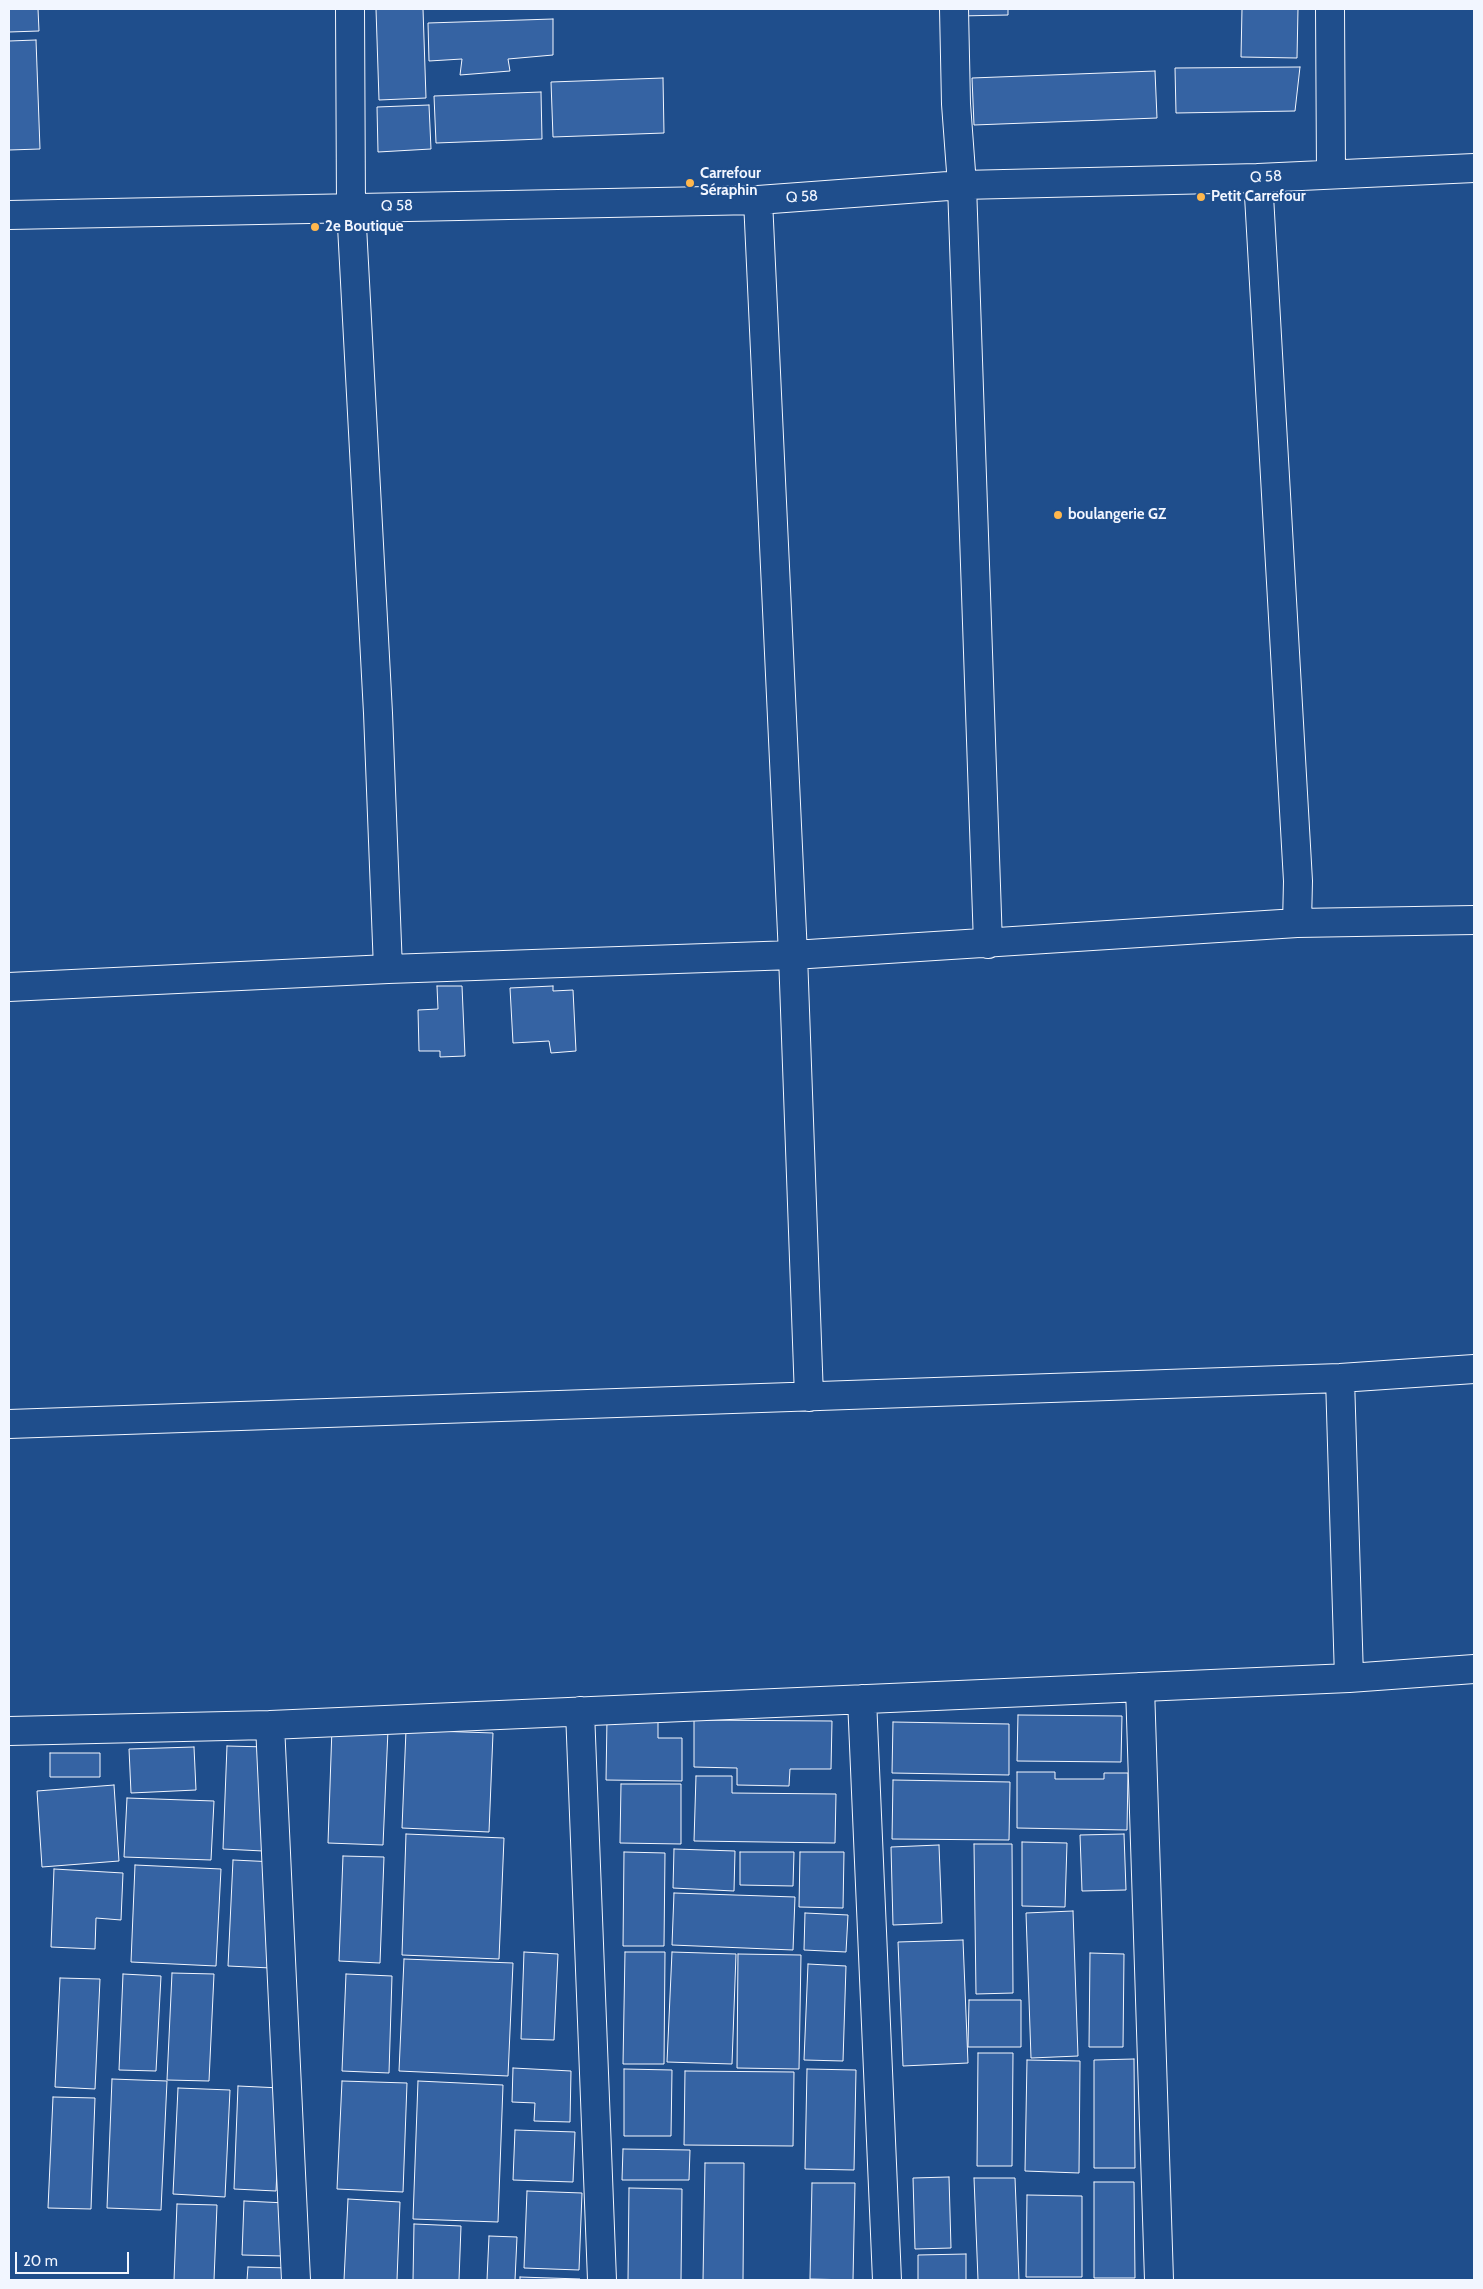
<!DOCTYPE html>
<html>
<head>
<meta charset="utf-8">
<style>
	body { margin:0 }
	#map { position:relative; width:1483px; height:2289px; overflow:hidden; background:#1f4e8c; font-family:Cabin,sans-serif }
	canvas { display:block }
	.frame { position:absolute; inset:0; border:10px solid #f2f6ff; pointer-events:none }
	.scale { position:absolute; left:15px; top:2252px; width:114px; height:22px; box-sizing:border-box; border:2px solid #f2f6ff; border-top:0; padding-left:6px; font-size:15px; line-height:18px; white-space:nowrap; color:#f2f6ff; -webkit-text-stroke:4px #1f4e8c; paint-order:stroke }
</style>
</head>
<body>
<div id="map">
<canvas width="1483" height="2289"></canvas>
<div class="frame"></div>
<div class="scale">20 m</div>
</div>
<script>
const context = document.querySelector('canvas').getContext('2d');
context.lineJoin = 'round';
function fillPath(path, color) { context.fillStyle = color; context.fill(path, 'evenodd'); }
const toPath = rows => new Path2D(rows.map(r => 'M' + r).join(''));
function trace(path, color, width, dash) { context.strokeStyle = color; context.lineWidth = width; context.lineCap = dash ? 'butt' : 'round'; context.setLineDash(dash || []); context.stroke(path); }
function drawText(font, color, halo, rows, align = 'center') {
  context.font = font + ' Cabin,sans-serif'; context.lineWidth = 4; context.setLineDash([]); context.textBaseline = 'middle'; context.strokeStyle = halo; context.fillStyle = color; for (const [text, x, y, turn = 0] of rows) {
    context.save(); context.translate(x, y); context.rotate((+turn || 0) * Math.PI / 180); context.textAlign = isNaN(turn) ? turn : align; if (halo) context.strokeText(text, 0, 0); context.fillText(text, 0, 0); context.restore();
  }
}
const building = toPath([
	[9,9,38,9,39,31,9,32,9,9],
	[376,9,423,9,426,98,379,100,376,9],
	[959,9,1008,9,1008,15,959,16,959,9],
	[1242,9,1298,9,1297,58,1241,57,1242,9],
	[553,19,553,55,508,59,510,71,460,75,462,59,429,61,428,23,553,19],
	[36,40,40,149,9,150,9,41,36,40],
	[1300,67,1295,111,1176,113,1175,68,1300,67],
	[1155,71,1157,118,974,125,972,78,1155,71],
	[663,78,664,133,553,137,551,82,663,78],
	[541,92,542,139,436,143,434,96,541,92],
	[429,105,431,149,378,152,377,107,429,105],
	[437,986,462,986,465,1056,440,1057,440,1051,419,1051,418,1010,438,1009,437,986],
	[553,986,553,991,573,990,576,1051,551,1053,549,1041,513,1043,510,988,553,986],
	[1018,1715,1122,1716,1121,1762,1017,1761,1018,1715],
	[607,1719,658,1720,658,1738,682,1738,682,1781,606,1780,607,1719],
	[694,1720,832,1721,831,1769,790,1769,789,1786,737,1785,737,1768,694,1767,694,1720],
	[893,1722,1009,1724,1009,1775,892,1773,893,1722],
	[332,1728,388,1730,383,1845,328,1843,332,1728],
	[406,1730,493,1733,489,1832,402,1828,406,1730],
	[227,1746,267,1747,263,1851,223,1849,227,1746],
	[194,1747,196,1790,131,1793,129,1749,194,1747],
	[50,1753,100,1753,100,1777,50,1777,50,1753],
	[1017,1772,1055,1772,1055,1779,1104,1779,1104,1773,1128,1773,1127,1830,1017,1828,1017,1772],
	[696,1776,732,1776,732,1793,836,1794,835,1843,694,1841,696,1776],
	[893,1780,1010,1782,1009,1840,892,1839,893,1780],
	[621,1784,681,1784,681,1844,620,1843,621,1784],
	[114,1785,119,1861,42,1867,37,1791,114,1785],
	[127,1798,214,1801,211,1860,124,1857,127,1798],
	[406,1834,504,1838,499,1959,402,1955,406,1834],
	[1124,1834,1126,1890,1082,1891,1080,1835,1124,1834],
	[1022,1842,1067,1843,1065,1907,1022,1906,1022,1842],
	[974,1844,1012,1844,1013,1993,976,1994,974,1844],
	[939,1845,942,1923,893,1925,891,1847,939,1845],
	[674,1849,735,1851,734,1891,673,1888,674,1849],
	[624,1852,665,1853,664,1946,623,1946,624,1852],
	[740,1852,794,1852,793,1886,740,1885,740,1852],
	[800,1852,844,1852,843,1908,799,1907,800,1852],
	[343,1856,384,1857,380,1963,339,1961,343,1856],
	[233,1860,275,1862,271,1968,228,1966,233,1860],
	[135,1865,221,1869,216,1966,131,1962,135,1865],
	[54,1869,123,1873,121,1920,96,1918,95,1949,51,1947,54,1869],
	[674,1893,795,1897,793,1950,672,1945,674,1893],
	[1073,1911,1078,2056,1031,2058,1026,1913,1073,1911],
	[805,1913,848,1915,846,1952,804,1950,805,1913],
	[963,1940,968,2063,903,2066,898,1942,963,1940],
	[524,1952,558,1954,554,2040,521,2039,524,1952],
	[625,1952,665,1952,664,2064,623,2064,625,1952],
	[672,1952,736,1954,732,2064,667,2062,672,1952],
	[1090,1953,1124,1954,1123,2047,1089,2047,1090,1953],
	[738,1954,801,1955,799,2069,737,2068,738,1954],
	[404,1959,513,1963,508,2076,399,2071,404,1959],
	[808,1964,846,1966,843,2061,804,2060,808,1964],
	[172,1973,214,1974,209,2081,167,2080,172,1973],
	[123,1974,161,1976,156,2071,119,2070,123,1974],
	[346,1974,392,1976,389,2073,342,2071,346,1974],
	[60,1978,100,1979,95,2089,55,2087,60,1978],
	[969,2000,1021,2000,1021,2047,968,2047,969,2000],
	[978,2053,1013,2053,1012,2166,977,2166,978,2053],
	[1134,2059,1135,2168,1094,2168,1094,2060,1134,2059],
	[1027,2060,1080,2061,1079,2173,1025,2171,1027,2060],
	[513,2068,571,2071,570,2122,534,2121,535,2103,512,2102,513,2068],
	[624,2069,672,2070,671,2136,624,2136,624,2069],
	[807,2069,856,2070,854,2170,805,2169,807,2069],
	[685,2071,794,2072,793,2146,684,2145,685,2071],
	[112,2079,167,2081,161,2210,107,2208,112,2079],
	[342,2081,407,2083,403,2192,337,2189,342,2081],
	[418,2081,503,2085,498,2222,413,2219,418,2081],
	[238,2086,281,2088,276,2191,234,2189,238,2086],
	[178,2088,230,2090,225,2197,173,2194,178,2088],
	[53,2097,95,2098,91,2209,48,2208,53,2097],
	[515,2130,575,2132,573,2182,513,2180,515,2130],
	[623,2149,690,2150,689,2180,622,2180,623,2149],
	[705,2163,744,2163,743,2280,703,2280,705,2163],
	[949,2177,951,2248,915,2249,913,2178,949,2177],
	[974,2178,1015,2178,1019,2280,978,2280,974,2178],
	[1094,2182,1134,2182,1135,2278,1094,2278,1094,2182],
	[812,2183,855,2183,853,2280,810,2279,812,2183],
	[629,2188,682,2189,681,2280,628,2280,629,2188],
	[527,2191,582,2193,579,2270,524,2268,527,2191],
	[1027,2195,1082,2196,1082,2277,1026,2277,1027,2195],
	[348,2199,400,2202,397,2280,344,2280,348,2199],
	[244,2201,286,2203,283,2256,242,2255,244,2201],
	[177,2204,217,2205,214,2280,174,2280,177,2204],
	[414,2224,461,2226,459,2280,413,2280,414,2224],
	[489,2236,517,2237,515,2280,487,2280,489,2236],
	[966,2254,966,2280,918,2280,918,2255,966,2254],
	[248,2267,290,2268,289,2280,247,2280,248,2267],
	[520,2277,580,2279,580,2280,520,2280,520,2277]
]);
fillPath(building, '#3563a3');
trace(building, '#f2f6ff', 1);
const street = toPath([
	[350,9,351,207,378,713,388,969],
	[954,9,956,104,962,185,988,944],
	[1330,9,1331,173],
	[1258,178,1298,881,1297,923],
	[758,200,793,955,809,1397],
	[9,215,758,200,962,185,1258,178,1474,168],
	[9,987,388,969,793,955,1297,923,1474,920],
	[1340,1378,1349,1678],
	[9,1424,1340,1378,1474,1369],
	[1140,1687,1159,2280],
	[862,1699,887,2280],
	[580,1711,602,2280],
	[270,1725,296,2280],
	[9,1731,270,1725,1349,1678,1474,1669]
]);
trace(street, '#f2f6ff', 30);
trace(street, '#1f4e8c', 28);
for (const [x, y, r, color] of [
	[690,183,5,"#ffb74d"],
	[1201,197,5,"#ffb74d"],
	[315,227,5,"#ffb74d"],
	[1058,515,5,"#ffb74d"]
]) { const dot = new Path2D(); dot.arc(x, y, r, 0, 2 * Math.PI); context.fillStyle = color; context.fill(dot); trace(dot, '#1f4e8c', 2); }
drawText('bold 15px', '#f2f6ff', '#1f4e8c', [
	["Carrefour",700,174],
	["Séraphin",700,191],
	["Petit Carrefour",1211,197],
	["2e Boutique",325,227],
	["boulangerie GZ",1068,515]
], 'left');
drawText('15px', '#f2f6ff', '#1f4e8c', [
	["Q 58",1266,177,-3],
	["Q 58",802,197,-4],
	["Q 58",397,206,-1]
]);
</script>
</body>
</html>
